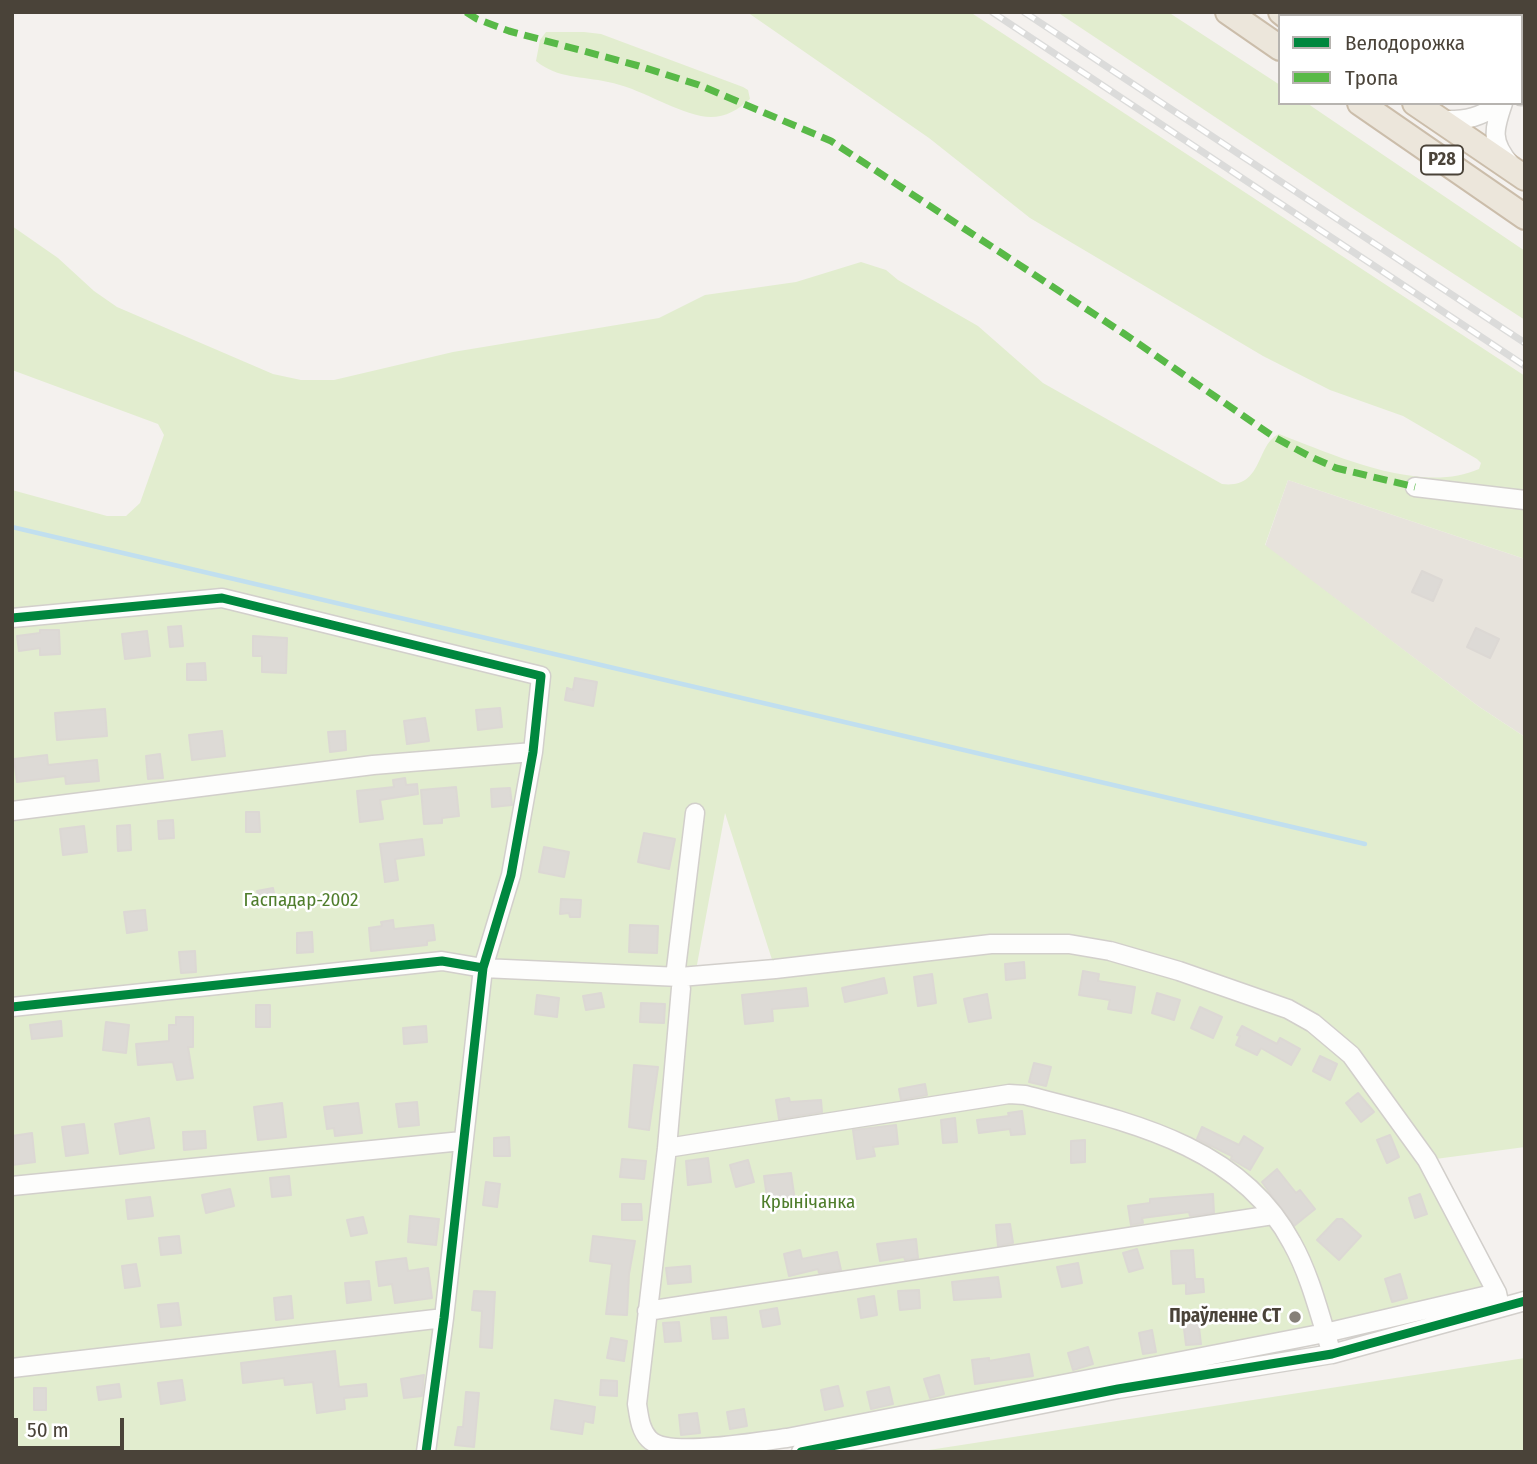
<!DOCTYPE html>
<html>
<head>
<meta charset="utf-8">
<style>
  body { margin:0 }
  #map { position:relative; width:1537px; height:1464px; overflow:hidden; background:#f4f1ee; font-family:"Fira Sans Condensed",sans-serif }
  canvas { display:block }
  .frame { position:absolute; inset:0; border:14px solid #4a4339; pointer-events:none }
  .legend { position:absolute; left:1278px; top:14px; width:245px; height:91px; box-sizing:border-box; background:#fff; border:2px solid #b7b4b0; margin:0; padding:9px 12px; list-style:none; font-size:21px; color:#4a4339 }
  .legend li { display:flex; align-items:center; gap:14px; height:35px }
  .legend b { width:35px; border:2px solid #b7b4b0 }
  .scale { position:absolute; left:14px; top:1418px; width:110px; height:32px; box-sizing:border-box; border:4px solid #4a4339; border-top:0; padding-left:9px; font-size:21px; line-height:24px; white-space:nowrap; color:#4a4339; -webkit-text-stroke:5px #fff; paint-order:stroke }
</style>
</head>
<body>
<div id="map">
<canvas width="1537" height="1464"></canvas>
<div class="frame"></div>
<ul class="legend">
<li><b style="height:9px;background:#00873e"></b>Велодорожка</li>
<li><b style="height:9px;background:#58b947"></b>Тропа</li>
</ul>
<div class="scale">50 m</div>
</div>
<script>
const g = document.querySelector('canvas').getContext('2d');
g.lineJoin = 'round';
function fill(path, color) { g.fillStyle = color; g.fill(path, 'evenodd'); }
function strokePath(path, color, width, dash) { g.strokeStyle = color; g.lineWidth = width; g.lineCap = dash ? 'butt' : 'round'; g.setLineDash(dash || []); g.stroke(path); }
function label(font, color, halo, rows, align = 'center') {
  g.font = font + ' "Fira Sans Condensed",sans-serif'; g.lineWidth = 5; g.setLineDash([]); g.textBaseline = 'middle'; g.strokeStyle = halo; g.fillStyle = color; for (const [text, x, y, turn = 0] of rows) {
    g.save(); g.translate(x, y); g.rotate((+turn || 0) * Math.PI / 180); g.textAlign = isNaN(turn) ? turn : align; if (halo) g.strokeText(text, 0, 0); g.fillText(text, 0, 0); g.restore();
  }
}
const residential = new Path2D(`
  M1288,480L1525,559V737L1478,706L1265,546Z`);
const green = new Path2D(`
  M747,12H970L1525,376V559L1288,480L1265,545L1478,706L1525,737V1147L1428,1160L1497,1293L1321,1344L1119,1379L758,1452H12V490L107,516H126L140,503L164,435L158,424L12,370V226L58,258L94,291L117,307L273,374L301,380H334L453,352L659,318L705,295L796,282L861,262L886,270L898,280L978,326L1043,383L1222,484C1264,489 1255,445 1279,434C1334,455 1421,495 1479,469L1481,463L1477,459L1403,416L1330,390L1263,356L1030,218L929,138ZM725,813L775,969L694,981Z
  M1057,12H1168L1280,85V103H1307L1314,108L1525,251V320L1349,206Z
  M1371,12H1525V57L1521,59V16H1375Z
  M546,32H584L601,34L743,87L748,90L750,99C736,112 720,120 701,116C669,109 640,88 608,82C582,76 558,79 536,61L540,40Z
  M1525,1358V1452H916Z`);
const stream = new Path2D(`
  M1348,12L1353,16
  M1435,12L1441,16
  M12,527L1365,844`);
const building = new Path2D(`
  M1422,571L1442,580L1433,601L1412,592Z
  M181,626L183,646L170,647L168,627Z
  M1476,628L1499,639L1490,658L1467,647Z
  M40,630H59L60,654L40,655V648L19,651L17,636L40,633Z
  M147,631L150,656L125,659L122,634Z
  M253,636L287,638L286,673L262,672V656H253Z
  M205,663L206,680H187V664Z
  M575,678L597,682L593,706L565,700L567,688L573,690Z
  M500,708L502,727L478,730L476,710Z
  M105,709L107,736L57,740L55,713Z
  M425,718L429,741L407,744L404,721Z
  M222,731L225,756L192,760L189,735Z
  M345,731L346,750L330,752L328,732Z
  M160,754L163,778L148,779L146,756Z
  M47,755L48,765L97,760L99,781L66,784L65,776L17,782L14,759Z
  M405,778L406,785L417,784L418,794L380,800L383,819L360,822L357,791L394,787L393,780Z
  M456,787L459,816L442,818V823L424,824L421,790Z
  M510,788L512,805L492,807L491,789Z
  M246,812H259L260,832H246Z
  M173,820L174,838L159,839L158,821Z
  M130,825L131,850L118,851L117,826Z
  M84,826L87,852L63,855L60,829Z
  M644,833L675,839L669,869L638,862Z
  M422,839L424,855L395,859L398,880L385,882L380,844Z
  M544,847L569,852L564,877L539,872Z
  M273,888L276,904L261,907L257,891Z
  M561,899L581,900L580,917H570L569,913L560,914Z
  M145,910L147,930L127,933L124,912Z
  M393,920L394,929L433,925L435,940L427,941V945L371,951L369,928L382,926L381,922Z
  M630,925L658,926L657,953L629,952Z
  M312,932L313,952L297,953V933Z
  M195,951L196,972L181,973L179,952Z
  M1024,962L1025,978L1006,980L1005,964Z
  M1083,971L1099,974L1098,981L1135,987L1131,1013L1108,1009L1110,1000L1079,995Z
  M932,974L936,1003L918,1006L914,977Z
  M884,978L887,993L845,1002L842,988Z
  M806,988L808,1006L772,1009L773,1021L745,1024L742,995Z
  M601,993L604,1007L586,1010L583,996Z
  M1157,993L1180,1000L1174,1020L1152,1013Z
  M987,994L991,1018L969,1022L964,999Z
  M537,995L559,998L557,1017L535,1014Z
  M641,1003L665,1004L664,1023L640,1022Z
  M256,1005H270V1027H256Z
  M1200,1007L1222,1017L1213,1038L1191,1028Z
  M176,1017H193V1047H188L193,1078L177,1080L173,1062L138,1065L136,1044L169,1041V1025H176Z
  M61,1021L62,1036L32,1039L30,1025Z
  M106,1022L129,1025L126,1053L103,1050Z
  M426,1026L427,1042L404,1044L403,1028Z
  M1242,1026L1277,1044L1280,1038L1300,1049L1291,1065L1261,1048L1257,1055L1236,1045L1240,1036L1237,1035Z
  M1320,1056L1337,1064L1330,1080L1313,1071Z
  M1034,1063L1051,1067L1046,1086L1029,1082Z
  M634,1065L658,1067L649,1130L629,1127Z
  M925,1084L927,1095L901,1100L899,1089Z
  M1358,1093L1374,1112L1361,1122L1346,1103Z
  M789,1098L790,1102L821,1100L822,1112L779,1119L776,1100Z
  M417,1102L419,1125L399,1127L396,1104Z
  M282,1103L286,1137L258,1140L254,1107Z
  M358,1103L362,1133L335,1136L334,1128L327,1129L324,1107Z
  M1022,1111L1025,1134L1011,1135L1010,1129L979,1133L977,1120L1009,1116L1008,1113Z
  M149,1118L154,1148L120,1154L115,1124Z
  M955,1118L957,1142L943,1143L941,1120Z
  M84,1124L88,1153L66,1156L62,1127Z
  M896,1125L898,1144L873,1147L875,1156L857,1159L853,1130Z
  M1202,1127L1239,1145L1244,1136L1263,1148L1250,1170L1231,1159L1232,1156L1197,1139Z
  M205,1131L206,1148L184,1150L183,1132Z
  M32,1133L35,1162L12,1165V1136Z
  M1390,1135L1399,1157L1387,1163L1377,1140Z
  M509,1137L510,1156H494V1138Z
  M1085,1140V1162L1071,1163V1141Z
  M708,1158L711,1182L688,1185L686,1161Z
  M622,1159L646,1161L644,1179L620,1177Z
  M748,1160L754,1182L736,1187L730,1165Z
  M1277,1169L1296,1193L1300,1190L1315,1209L1294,1226L1262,1182Z
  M791,1173L795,1201L768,1204L764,1176Z
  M289,1176L291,1195L272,1197L270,1178Z
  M486,1182L500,1184L497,1207L483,1205Z
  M230,1189L234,1206L206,1213L202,1195Z
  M1213,1194L1214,1213L1190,1216L1189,1212L1142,1218L1143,1223L1131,1225L1128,1206L1150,1203V1199Z
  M1420,1194L1427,1214L1415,1218L1409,1198Z
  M150,1197L153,1216L128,1219L126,1200Z
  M622,1204H641L642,1220H622Z
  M410,1216L439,1219L436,1245L408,1242Z
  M363,1217L367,1233L351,1236L347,1220Z
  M1337,1219H1342L1361,1236L1339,1260L1317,1240Z
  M1010,1224L1013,1243L998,1246L996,1225Z
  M179,1236L181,1253L161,1255L159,1238Z
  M593,1236L635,1241L629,1274L627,1315L606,1314L612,1264L590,1261Z
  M916,1239L918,1258L905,1260L904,1257L880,1261L877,1244Z
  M1137,1249L1143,1268L1129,1272L1123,1253Z
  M800,1250L802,1259L837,1252L841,1270L819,1273L818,1269L789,1276L784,1254Z
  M1193,1250L1195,1279H1203L1204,1292L1186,1294V1283L1173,1284L1171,1251Z
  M406,1258L408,1271L428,1268L432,1298L395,1303L392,1284L379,1286L376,1262Z
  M1078,1263L1082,1283L1062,1287L1057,1267Z
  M136,1264L140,1286L125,1288L122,1266Z
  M690,1266L691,1282L668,1284L666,1268Z
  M1400,1274L1407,1298L1392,1302L1385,1279Z
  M998,1277L1001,1297L954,1300L952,1282Z
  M369,1281L371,1300L347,1303L345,1283Z
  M919,1290L920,1308L900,1310L898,1291Z
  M474,1291L495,1292L492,1348L480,1347L482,1311L472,1310Z
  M291,1296L293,1318L276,1320L274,1298Z
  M874,1296L877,1315L861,1318L858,1299Z
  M178,1303L181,1325L161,1327L158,1305Z
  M777,1308L780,1324L763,1327L760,1311Z
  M726,1317L728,1338L713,1339L711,1318Z
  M1198,1319L1201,1344L1186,1345L1183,1321Z
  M679,1322L681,1341L665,1342L663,1323Z
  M1152,1330L1156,1352L1143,1354L1139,1333Z
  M611,1338L627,1341L624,1361L607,1358Z
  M1088,1347L1093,1364L1073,1370L1068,1353Z
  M335,1351L339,1387L366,1384L367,1396L344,1398L345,1409L317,1413L313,1382L285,1385L284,1378L243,1383L241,1363Z
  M1029,1354L1033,1376L975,1384L972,1360L989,1358V1361Z
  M424,1375L422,1396L404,1398L401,1379Z
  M939,1375L944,1394L930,1398L924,1379Z
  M182,1380L185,1400L161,1404L158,1383Z
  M601,1380L617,1381V1396L600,1395Z
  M119,1384L121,1397L99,1400L97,1387Z
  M838,1386L843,1406L825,1410L821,1390Z
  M889,1387L893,1404L871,1409L867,1392Z
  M34,1388H46V1410H34Z
  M466,1392L479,1393L474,1447L455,1445L458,1427H463Z
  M555,1400L595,1407L593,1423L584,1421L582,1434L551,1429Z
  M744,1409L747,1426L730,1429L727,1412Z
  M697,1413L700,1433L681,1435L679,1415Z`);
const minor = new Path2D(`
  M1521,96H1525
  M1503,103C1494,129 1490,141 1510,164
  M1441,120C1468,121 1479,117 1503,103
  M1415,487L1525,500
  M12,618L222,598L541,676L533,752L511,875L483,968L444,1318L426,1452
  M12,811L373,765L533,752
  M675,977L695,813
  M681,988L667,1148L637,1404C639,1416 640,1430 649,1439C667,1459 760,1441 787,1438L1325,1333L1497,1293
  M12,1007L442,961L483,968L680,977L775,969L991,944H1069L1110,951L1179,971L1288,1009L1313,1023L1351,1055L1427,1160L1497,1293L1500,1307
  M667,1148L1009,1094L1025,1095C1124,1121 1239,1143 1292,1243C1311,1277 1320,1317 1332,1354
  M12,1186L462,1141
  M647,1311L1273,1215
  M12,1368L444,1318
  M801,1452L1118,1389L1332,1354L1525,1301`);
const highway = new Path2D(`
  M1228,12L1280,48
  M1281,12L1286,16
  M1360,103L1525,217
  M1415,103L1525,178`);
const rail = new Path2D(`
  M992,12L1525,366
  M1024,12L1525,343`);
const quiet = new Path2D(`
  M466,12L477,19L509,31L639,66L699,85L831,141L1123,333L1274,437L1309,456L1336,468L1415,487`);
const cycleway = new Path2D(`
  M12,618L222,598L541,676L533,752L511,875L483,968L444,1318L426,1452
  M12,1007L442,961L483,968
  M801,1452L1118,1389L1332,1354L1525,1301`);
const markers = [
  [1295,1317,7,"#868078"]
];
const shields = [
  [1442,160,42]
];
const shieldNames = [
  ["Р28",1442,160]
];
const parkNames = [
  ["Гаспадар-2002",301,901],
  ["Крынічанка",808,1203]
];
const poiNames = [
  ["Праўленне СТ",1281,1317]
];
fill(residential, '#e7e3dc');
fill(green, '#e2edcf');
strokePath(stream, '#c1dfef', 4.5);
fill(building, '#dddad6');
strokePath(building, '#dcd8d4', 2);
strokePath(minor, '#d2cfcb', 21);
strokePath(highway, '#cbbdaa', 28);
strokePath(minor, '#fdfdfc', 18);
strokePath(highway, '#ece6db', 24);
strokePath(rail, '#dbdbda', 7);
strokePath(rail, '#fff', 4.5, [13]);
strokePath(quiet, '#58b947', 7, [14, 7]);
strokePath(cycleway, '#00873e', 9);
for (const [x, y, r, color] of markers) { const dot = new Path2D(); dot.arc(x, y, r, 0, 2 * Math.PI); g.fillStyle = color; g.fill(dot); strokePath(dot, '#fff', 2.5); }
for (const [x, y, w] of shields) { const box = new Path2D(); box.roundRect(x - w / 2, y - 14.5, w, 29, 5); g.fillStyle = '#fff'; g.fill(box); strokePath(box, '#4a4339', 2); }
label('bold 18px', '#4a4339', null, shieldNames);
label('19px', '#4f7d2c', '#fff', parkNames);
label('bold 19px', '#4a4339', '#fff', poiNames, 'right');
</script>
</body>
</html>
